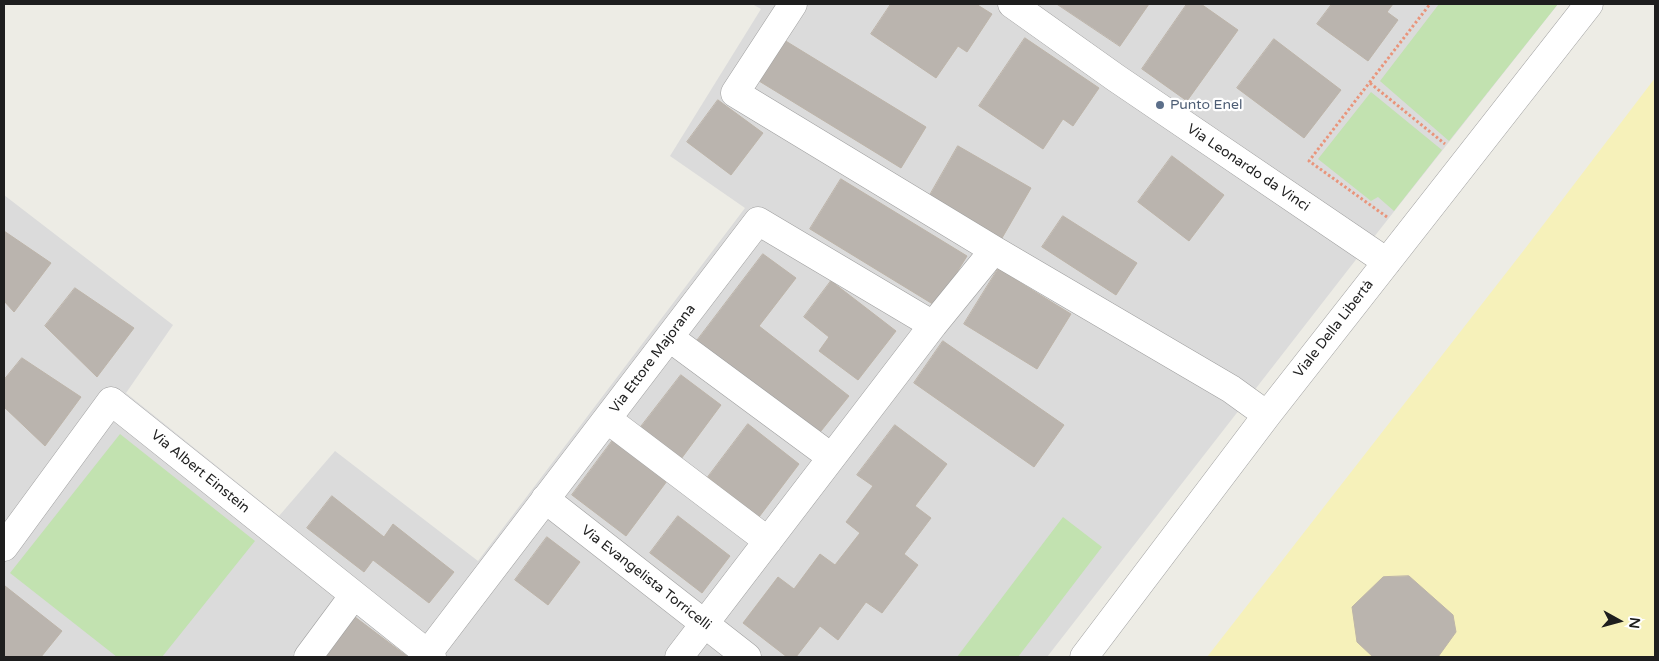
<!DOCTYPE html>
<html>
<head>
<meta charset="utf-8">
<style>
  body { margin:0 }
  #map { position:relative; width:1659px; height:661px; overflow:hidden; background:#edece5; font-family:"Varela Round",sans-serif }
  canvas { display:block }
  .frame { position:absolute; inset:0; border:5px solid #1e1e1e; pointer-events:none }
  .north { position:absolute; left:1594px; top:596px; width:50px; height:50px; -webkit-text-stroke:4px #fff; paint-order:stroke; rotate:97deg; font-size:14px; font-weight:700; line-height:20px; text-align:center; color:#1e1e1e }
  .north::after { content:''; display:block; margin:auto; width:18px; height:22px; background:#1e1e1e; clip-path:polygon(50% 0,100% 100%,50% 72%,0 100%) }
</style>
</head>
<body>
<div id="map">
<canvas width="1659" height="661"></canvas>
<div class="frame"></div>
<div class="north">N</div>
</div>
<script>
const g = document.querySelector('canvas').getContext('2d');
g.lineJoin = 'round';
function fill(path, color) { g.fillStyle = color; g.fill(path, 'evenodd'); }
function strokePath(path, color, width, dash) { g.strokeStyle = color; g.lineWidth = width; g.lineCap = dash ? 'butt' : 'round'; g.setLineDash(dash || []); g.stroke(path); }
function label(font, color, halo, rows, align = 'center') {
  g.font = font + ' "Varela Round",sans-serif'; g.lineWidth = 4.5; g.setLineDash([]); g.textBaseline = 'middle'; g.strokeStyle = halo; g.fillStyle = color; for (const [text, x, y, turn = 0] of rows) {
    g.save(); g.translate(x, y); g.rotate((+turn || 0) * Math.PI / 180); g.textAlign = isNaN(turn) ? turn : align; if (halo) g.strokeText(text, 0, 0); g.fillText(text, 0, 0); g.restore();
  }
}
const residential = new Path2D(`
  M752,4H1558L1351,266L1047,657H4V195L173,325L126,393L279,516L335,451L478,561L745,208L670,156L761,9Z`);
const grass = new Path2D(`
  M1439,4H1558L1449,141L1380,81Z
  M1371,92L1442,150L1394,211L1378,197L1371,201L1318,159Z
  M120,434L255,541L162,657H117L10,573Z
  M1063,517L1102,547L1018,657H957Z`);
const sand = new Path2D(`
  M1655,78V657H1207L1524,250Z`);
const building = new Path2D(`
  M891,4H976L992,14L967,52L958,46L936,78L871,34Z
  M1057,4H1149L1120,46Z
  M1187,4H1201L1238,30L1187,101L1142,69Z
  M1332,4H1393L1387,12L1398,20L1368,61L1317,24Z
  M1025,38L1099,88L1073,126L1063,119L1043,149L979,106Z
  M1274,39L1341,90L1304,138L1237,88Z
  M784,40L926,127L901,168L759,81Z
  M718,100L763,133L731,175L687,142Z
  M958,146L1031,188L1002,238L930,195Z
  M1172,156L1224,195L1189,241L1138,202Z
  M841,179L967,256L936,306L810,229Z
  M1063,216L1137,263L1116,295L1042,247Z
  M4,231L51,263L14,312L4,301Z
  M763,254L796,278L759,326L849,396L817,436L696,342Z
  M998,269L1071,314L1037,369L964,324Z
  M831,281L896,331L858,380L819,351L829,337L804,317Z
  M75,288L134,328L97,377L45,326Z
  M943,341L1064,425L1034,467L914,383Z
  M22,358L81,397L45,446L4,407V380Z
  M681,375L721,405L681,459L640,428Z
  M748,424L799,464L759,517L708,477Z
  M895,425L947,464L915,506L931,518L904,554L918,565L882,613L866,602L838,640L820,626L796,657H787L743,623L778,577L794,589L820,554L835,565L860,533L846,522L873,486L857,475Z
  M613,440L667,481L626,536L572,495Z
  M332,496L384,537L393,524L454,572L429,603L373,560L364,572L307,528Z
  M678,516L730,556L702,593L650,553Z
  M547,537L580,562L548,605L515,580Z
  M1409,576L1453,615L1456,632L1438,657H1373L1357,642L1352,607L1383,577Z
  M5,586L62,631L41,657H4Z
  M355,617L408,657H325Z`);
const path = new Path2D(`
  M1370,83L1445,144
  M1387,217L1309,161L1430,4`);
const street = new Path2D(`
  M793,4L735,93L994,250L1231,389L1267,415
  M1012,4L1116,78L1387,262
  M670,338L831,457
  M607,419L768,541
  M545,499L747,657
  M4,547L111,401L432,657
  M308,657L354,595
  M425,657L758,221L933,325
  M679,657L933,325L994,250
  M1084,657L1267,415L1589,4`);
const markers = [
  [1160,105,5,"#5c6f8a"]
];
const serviceNames = [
  ["Punto Enel",1170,105]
];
const streetNames = [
  ["Via Leonardo da Vinci",1248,168,34],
  ["Viale Della Libertà",1334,329,-52],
  ["Via Ettore Majorana",653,359,-53],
  ["Via Albert Einstein",200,472,39],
  ["Via Evangelista Torricelli",646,578,38]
];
fill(residential, '#dbdbdb');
fill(grass, '#c2e2b0');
fill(sand, '#f6f1ba');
fill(building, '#bab4ae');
strokePath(building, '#bdb4a9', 1);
strokePath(street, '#9f9f9f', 29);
strokePath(path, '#e9947a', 3, [2.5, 2.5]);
strokePath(street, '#fff', 28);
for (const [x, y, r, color] of markers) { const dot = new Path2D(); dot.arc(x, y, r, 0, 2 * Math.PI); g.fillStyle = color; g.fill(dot); strokePath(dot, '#fff', 2); }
label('14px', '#4e5e75', '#fff', serviceNames, 'left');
label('14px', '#1e1e1e', '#fff', streetNames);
</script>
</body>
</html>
